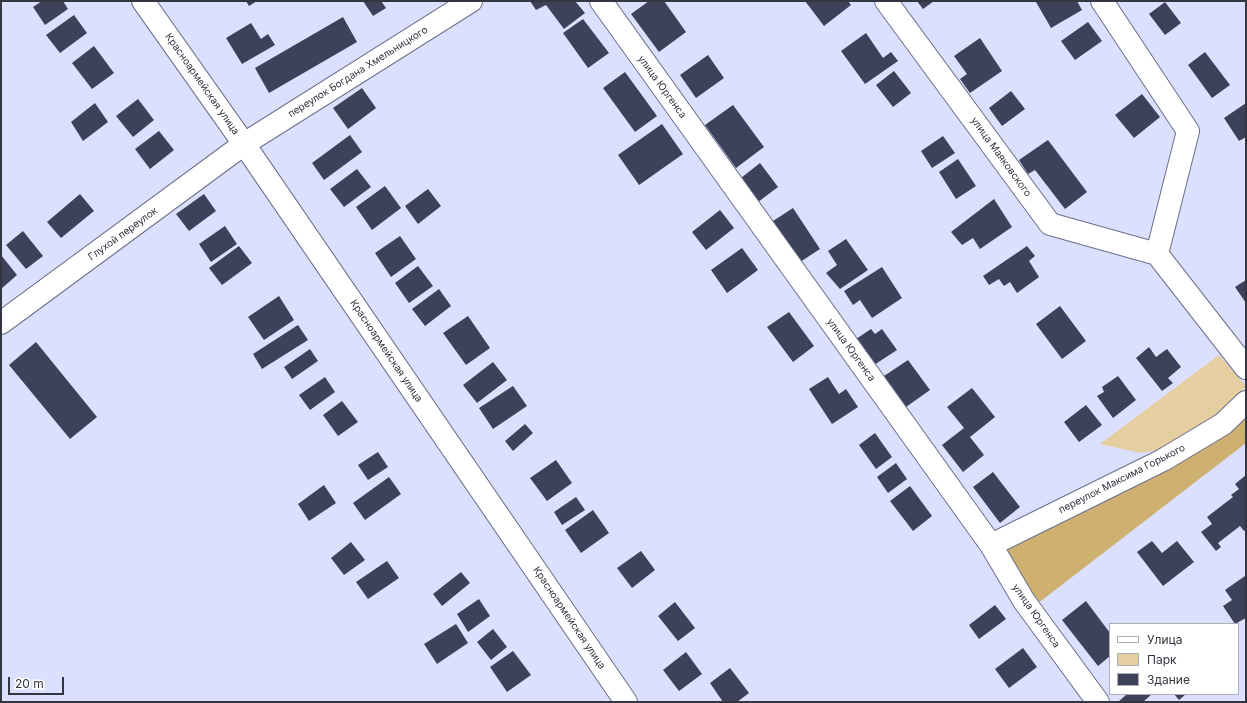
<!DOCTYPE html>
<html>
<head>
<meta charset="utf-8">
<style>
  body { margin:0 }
  #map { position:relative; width:1247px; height:703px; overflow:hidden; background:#dbe0fe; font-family:Inter,sans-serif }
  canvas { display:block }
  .frame { position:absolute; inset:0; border:2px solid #333540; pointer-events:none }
  .legend { position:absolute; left:1109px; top:623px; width:130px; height:72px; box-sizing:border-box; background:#fff; border:1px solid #adaeb3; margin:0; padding:5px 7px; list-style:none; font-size:12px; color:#333540 }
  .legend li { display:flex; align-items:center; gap:8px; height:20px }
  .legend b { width:20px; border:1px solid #adaeb3 }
  .scale { position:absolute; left:8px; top:677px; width:56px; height:18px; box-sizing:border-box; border:2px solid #333540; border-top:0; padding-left:5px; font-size:12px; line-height:14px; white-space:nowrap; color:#333540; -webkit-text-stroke:3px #fff; paint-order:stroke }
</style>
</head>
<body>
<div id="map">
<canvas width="1247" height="703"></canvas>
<div class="frame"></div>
<ul class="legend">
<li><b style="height:5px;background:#fff"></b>Улица</li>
<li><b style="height:11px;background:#e5cea0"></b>Парк</li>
<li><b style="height:11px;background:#3d4159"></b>Здание</li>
</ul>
<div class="scale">20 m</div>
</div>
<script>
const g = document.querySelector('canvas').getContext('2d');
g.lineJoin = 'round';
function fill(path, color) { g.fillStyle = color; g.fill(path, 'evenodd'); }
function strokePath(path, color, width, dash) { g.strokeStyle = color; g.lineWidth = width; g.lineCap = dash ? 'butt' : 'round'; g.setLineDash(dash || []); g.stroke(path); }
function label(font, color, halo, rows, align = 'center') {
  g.font = font + ' Inter,sans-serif'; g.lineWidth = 4; g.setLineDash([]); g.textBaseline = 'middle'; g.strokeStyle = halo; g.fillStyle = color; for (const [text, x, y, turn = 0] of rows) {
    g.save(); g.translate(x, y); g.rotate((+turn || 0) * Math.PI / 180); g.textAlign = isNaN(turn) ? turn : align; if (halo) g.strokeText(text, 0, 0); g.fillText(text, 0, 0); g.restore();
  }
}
const green = new Path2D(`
  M1219,355L1246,386L1220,418L1172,447L1141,453L1100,444Z`);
const forest = new Path2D(`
  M1246,410V443L1037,604L998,551Z`);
const building = new Path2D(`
  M42,1H63L68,9L45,25L33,7Z
  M246,1H257L249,6Z
  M363,1H381L386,8L373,16Z
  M530,1H575L585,13L564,29L546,5L536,10Z
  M649,1H664L686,32L659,52L631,14Z
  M805,1H848L851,5L824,26Z
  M917,1H934L923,9Z
  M1038,1H1077L1082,10L1051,28L1036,2Z
  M1165,2L1181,23L1165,35L1149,14Z
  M74,15L87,33L60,53L46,35Z
  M343,17L357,42L269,93L255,68Z
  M583,19L609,53L588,68L563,33Z
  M1088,22L1102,41L1075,60L1061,41Z
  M251,23L261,39L268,34L275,45L242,64L226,38Z
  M866,33L883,58L891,52L898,61L865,84L841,51Z
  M980,38L1002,71L970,93L960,79L967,74L954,56Z
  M94,46L114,73L92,89L72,63Z
  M1205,52L1230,85L1212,98L1188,65Z
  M708,55L724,78L696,98L680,75Z
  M894,71L911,93L893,107L876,85Z
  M625,72L657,116L635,132L603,88Z
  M362,88L376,108L348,129L333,108Z
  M1011,91L1025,109L1002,126L989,108Z
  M1142,94L1160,117L1134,138L1115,115Z
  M138,99L154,120L133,137L116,116Z
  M95,103L108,122L83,141L71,122Z
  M1246,103V137L1239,141L1224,118Z
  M733,105L764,147L736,168L705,125Z
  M662,124L683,154L639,185L618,155Z
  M159,131L174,150L150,169L135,149Z
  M350,135L362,152L324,180L312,163Z
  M943,136L955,153L932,168L921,151Z
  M1048,140L1087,192L1065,209L1035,170L1028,174L1019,160Z
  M958,159L976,186L956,199L939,172Z
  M760,163L778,187L758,202L741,178Z
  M357,169L371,187L344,207L330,189Z
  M385,186L401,208L372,230L356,207Z
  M428,189L441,206L418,224L405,206Z
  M80,194L94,211L61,238L47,222Z
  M204,194L216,211L189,231L176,214Z
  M994,199L1012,227L980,249L973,238L962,245L951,232Z
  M793,208L820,249L797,264L770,223Z
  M720,210L734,228L706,250L692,232Z
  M225,226L237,244L211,262L199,244Z
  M23,231L43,256L26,269L6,245Z
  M400,236L416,259L391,277L375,253Z
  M846,239L868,270L840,289L826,273L837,265L828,251Z
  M239,246L252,263L222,285L209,268Z
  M1027,246L1035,256L1029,261L1039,277L1017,293L1010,282L1004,286L999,279L989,285L983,276Z
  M742,248L758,270L727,293L711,270Z
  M1,255L17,275L1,289Z
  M418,266L433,286L409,303L395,283Z
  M882,267L902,298L872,318L860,300L853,305L844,291Z
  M1246,280V303L1235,287Z
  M439,289L451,306L425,326L412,309Z
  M279,296L294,320L264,340L248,317Z
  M1060,306L1086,341L1062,359L1036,324Z
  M789,312L814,346L793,362L767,327Z
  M468,316L490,348L466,365L443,333Z
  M298,325L308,340L262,369L253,354Z
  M871,329L875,334L882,329L897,350L874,365L856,339Z
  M36,342L97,417L70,439L9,365Z
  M1149,347L1156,357L1167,349L1181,367L1168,378L1173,383L1162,391L1136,358Z
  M310,349L318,361L292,379L284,367Z
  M908,360L930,390L906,407L884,376Z
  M493,362L507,380L477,403L463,385Z
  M1118,376L1136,400L1113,418L1097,396L1104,392L1102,387Z
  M325,377L335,392L310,410L299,395Z
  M828,377L839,394L846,389L858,407L832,424L809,389Z
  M513,386L527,406L493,429L479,408Z
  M972,388L995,417L970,437L984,455L963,472L942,445L964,428L947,407Z
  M342,401L358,422L338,436L323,415Z
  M1086,405L1102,425L1079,442L1064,422Z
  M525,424L533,433L513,451L505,441Z
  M875,433L892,457L876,469L859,445Z
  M378,452L388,467L368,480L358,465Z
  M556,460L572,483L547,501L530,478Z
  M896,463L907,479L888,493L877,477Z
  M993,472L1020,507L1000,523L973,487Z
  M1246,475V530L1244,531L1240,526L1218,543L1221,547L1216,551L1201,532L1212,524L1207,517L1233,497L1231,495L1239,489L1235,484Z
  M389,477L401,494L365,520L353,503Z
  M324,485L336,503L309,521L298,504Z
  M910,486L932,516L913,531L890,501Z
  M576,497L585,510L562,525L554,512Z
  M593,510L609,533L581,553L565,530Z
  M1152,541L1162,553L1177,541L1194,562L1163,586L1137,552Z
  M351,542L365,560L344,575L331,558Z
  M641,551L655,570L632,588L617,568Z
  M387,561L399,578L368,599L356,582Z
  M461,572L470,583L442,606L433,594Z
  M1245,576L1246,618L1235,624L1223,606L1232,600L1225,590Z
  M479,599L490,616L468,632L457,614Z
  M1086,601L1110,633V656L1098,666L1062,620Z
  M675,602L695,628L678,641L658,616Z
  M995,605L1006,619L979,639L969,625Z
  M456,624L468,643L437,664L424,644Z
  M493,629L507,647L491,660L477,642Z
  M1023,648L1037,667L1009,688L995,669Z
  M513,651L531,675L507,692L490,667Z
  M686,652L702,674L679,691L663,670Z
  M730,668L749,693L737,702H723L710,683Z
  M1127,694H1152L1143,702H1118Z
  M1174,694H1186L1179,700Z`);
const minor = new Path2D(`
  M143,1L244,144L626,702
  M601,1L991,545L1024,601L1098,702
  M886,1L1050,224L1157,254
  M1102,1L1188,131L1157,254L1246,368
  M1,323L244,144L471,1
  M991,545L1163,460L1223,424L1246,402`);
const streetNames = [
  ["переулок Богдана Хмельницкого",358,72,-32],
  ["Красноармейская улица",202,84,55],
  ["улица Юргенса",662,87,54],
  ["улица Маяковского",1001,157,54],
  ["Глухой переулок",123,234,-36],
  ["улица Юргенса",851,350,54],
  ["Красноармейская улица",386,351,56],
  ["переулок Максима Горького",1122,479,-27],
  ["улица Юргенса",1036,616,55],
  ["Красноармейская улица",569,618,56]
];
fill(green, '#e5cea0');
fill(forest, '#ceb070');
fill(building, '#3d4159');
strokePath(minor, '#6b6f89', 24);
strokePath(minor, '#fff', 22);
label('10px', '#333540', '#fff', streetNames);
</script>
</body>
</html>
